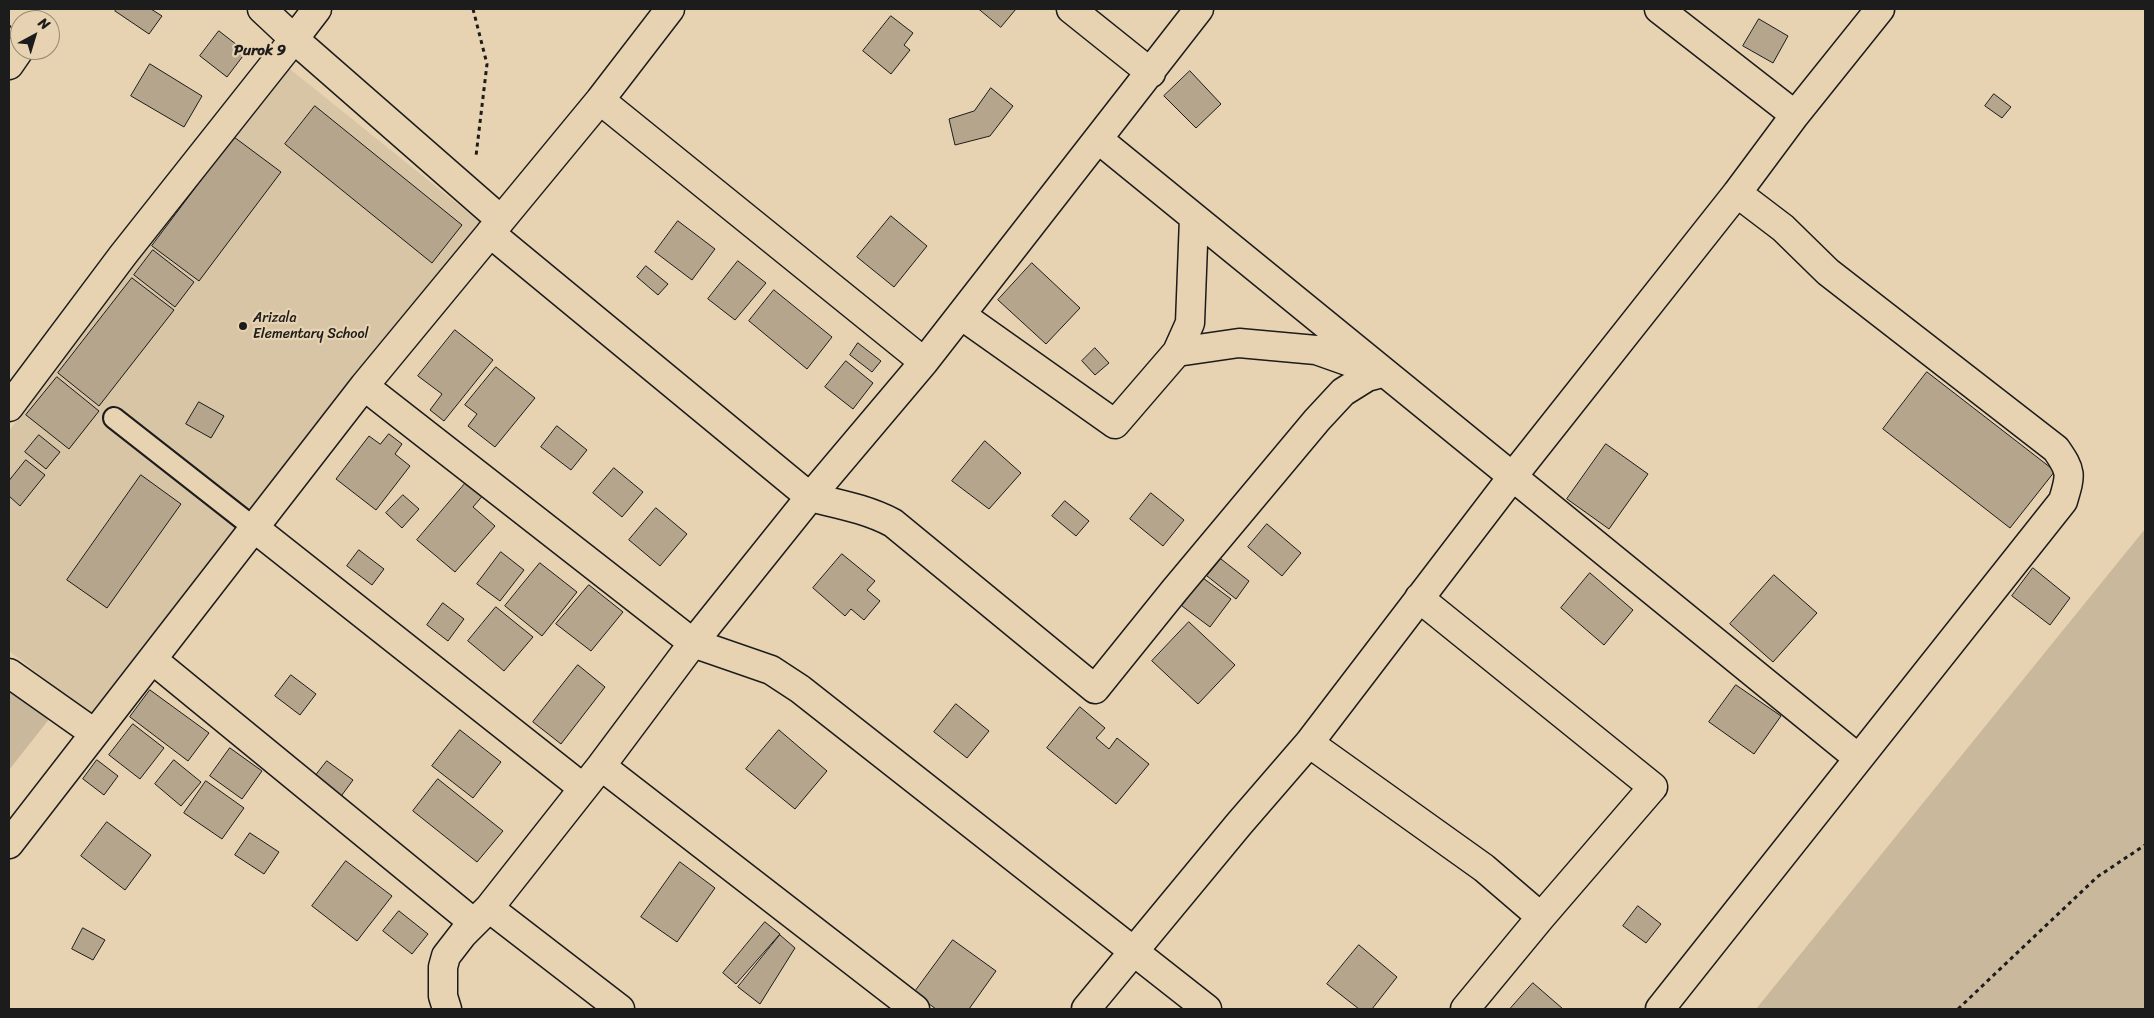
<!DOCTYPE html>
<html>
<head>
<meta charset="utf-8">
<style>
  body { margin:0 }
  #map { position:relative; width:2154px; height:1018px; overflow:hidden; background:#e7d3b1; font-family:Sriracha,sans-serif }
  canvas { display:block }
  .frame { position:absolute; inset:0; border:10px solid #1c1c1c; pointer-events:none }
  .north { position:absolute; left:10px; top:10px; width:50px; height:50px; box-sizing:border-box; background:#e7d3b1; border:1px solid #968a75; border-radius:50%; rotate:39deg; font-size:14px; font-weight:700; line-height:20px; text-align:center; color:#1c1c1c }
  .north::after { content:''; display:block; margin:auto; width:18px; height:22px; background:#1c1c1c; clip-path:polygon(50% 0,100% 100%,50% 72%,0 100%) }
</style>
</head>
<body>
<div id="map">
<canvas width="2154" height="1018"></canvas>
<div class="frame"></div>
<div class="north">N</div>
</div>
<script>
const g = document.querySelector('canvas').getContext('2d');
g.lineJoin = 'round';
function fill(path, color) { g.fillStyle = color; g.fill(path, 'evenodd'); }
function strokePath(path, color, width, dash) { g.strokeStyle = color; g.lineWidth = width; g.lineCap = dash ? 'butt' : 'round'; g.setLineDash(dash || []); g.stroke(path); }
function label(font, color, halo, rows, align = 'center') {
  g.font = font + ' Sriracha,sans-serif'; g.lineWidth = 4.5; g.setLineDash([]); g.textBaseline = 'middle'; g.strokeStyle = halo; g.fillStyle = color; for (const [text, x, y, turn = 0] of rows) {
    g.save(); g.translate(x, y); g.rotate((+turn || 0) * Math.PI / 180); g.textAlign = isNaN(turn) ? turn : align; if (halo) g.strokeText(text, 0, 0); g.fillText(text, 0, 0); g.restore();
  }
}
const built = new Path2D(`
  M285,65L480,222L94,717L9,651V431Z`);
const green = new Path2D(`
  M2145,529V1009H1756Z
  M9,685L50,718L9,770Z`);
const building = new Path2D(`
  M117,9H151L162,16L149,34L115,11Z
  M979,9H1016L1001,27Z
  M891,16L913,33L904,45L910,50L891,74L863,51Z
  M1759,19L1788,36L1773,63L1743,46Z
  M219,31L246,52L227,77L200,56Z
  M150,64L202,96L184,127L131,96Z
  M1190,71L1221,104L1196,128L1164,96Z
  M991,88L1013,106L990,136L955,145L949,119L974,111Z
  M1994,94L2011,107L2002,118L1985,106Z
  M315,106L462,225L432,263L285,144Z
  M234,137L281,172L199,281L152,246Z
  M891,216L927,246L894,287L857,257Z
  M678,221L715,249L692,280L655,252Z
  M153,250L194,282L175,307L134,275Z
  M738,261L766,283L735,320L708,299Z
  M1032,263L1080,308L1046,344L998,300Z
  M646,266L668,284L658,295L637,277Z
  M132,278L174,310L99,406L58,373Z
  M774,290L832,337L807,369L749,321Z
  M455,330L493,360L444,421L430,410L442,394L418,376Z
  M858,343L881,361L872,372L850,355Z
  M1095,348L1109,363L1095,375L1082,361Z
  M846,361L873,383L853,409L825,387Z
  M496,367L535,398L495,447L468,426L477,414L465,405Z
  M1927,372L2055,471L2010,528L1883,429Z
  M57,377L99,411L69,449L26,415Z
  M199,402L224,416L211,438L186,424Z
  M557,426L587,450L571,470L541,447Z
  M389,434L402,444L395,454L410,466L376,510L336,479L369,436L380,444Z
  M39,435L60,452L46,469L25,452Z
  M985,441L1021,473L989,509L952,481Z
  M1606,444L1648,474L1609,529L1567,499Z
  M26,460L45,475L20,506L9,496V481Z
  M614,468L643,492L622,517L593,493Z
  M141,475L181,504L107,608L67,580Z
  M469,479L485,493L473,507L495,526L455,572L417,540Z
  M1151,493L1184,520L1163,546L1130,519Z
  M403,495L419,509L402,528L386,513Z
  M1065,501L1089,521L1076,536L1052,516Z
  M656,508L687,534L660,566L629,540Z
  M1267,524L1301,553L1282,576L1248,547Z
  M359,550L384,569L372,585L347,566Z
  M501,552L524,570L500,601L477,584Z
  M842,554L875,581L867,590L880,601L864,620L851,609L845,616L813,588Z
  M1221,559L1249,581L1236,599L1207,576Z
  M540,563L577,592L542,636L505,606Z
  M2033,568L2070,598L2050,625L2012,596Z
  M1590,573L1633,610L1604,645L1561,608Z
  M1774,575L1817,613L1773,662L1730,624Z
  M1203,578L1231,599L1210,627L1182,606Z
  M589,585L623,612L591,651L556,624Z
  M443,603L464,619L448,641L427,625Z
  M496,607L533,637L504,671L468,641Z
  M1189,622L1235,665L1198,704L1152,661Z
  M578,665L605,687L561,744L533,722Z
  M291,675L316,694L300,715L275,696Z
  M1736,685L1781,716L1754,754L1709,722Z
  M150,690L209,733L188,761L130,717Z
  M956,704L989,731L967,758L934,732Z
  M1080,707L1105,728L1096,738L1109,749L1117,738L1149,764L1116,804L1047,748Z
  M133,724L164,748L140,779L109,755Z
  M460,730L501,762L473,798L432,766Z
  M779,730L827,771L795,809L746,769Z
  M230,748L262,771L242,799L210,776Z
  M97,760L118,776L104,795L83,779Z
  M174,760L201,782L181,806L155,784Z
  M327,761L353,780L339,799L313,779Z
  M438,779L503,831L477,862L413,811Z
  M206,781L244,808L222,839L184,813Z
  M107,822L151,855L125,890L81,856Z
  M250,833L279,852L264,874L235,855Z
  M346,861L392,896L357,941L312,906Z
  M680,862L715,888L677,942L641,917Z
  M1638,906L1661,924L1646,943L1623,926Z
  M399,911L428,934L412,954L383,931Z
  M765,922L780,934L736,984L723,973Z
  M83,928L105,940L93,960L72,949Z
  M780,935L795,948L760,1004L738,987Z
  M953,940L996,971L969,1009H936L914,993Z
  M1359,945L1397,977L1372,1009H1359L1327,984Z
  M1533,983L1563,1009H1510Z`);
const path = new Path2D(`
  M473,9L487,64L476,156
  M1958,1009L2097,877L2145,845`);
const service = new Path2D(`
  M114,418L253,527`);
const minor = new Path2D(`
  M16,9L24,20
  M317,9L294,39L501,220
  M1071,9L1151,73
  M1659,9L1795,115
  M9,65L20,49
  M600,100L924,362
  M1098,139C1351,346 1605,551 1858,758
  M490,233L810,497C838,504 867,509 893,523L1095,689L1174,591L1317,420L1343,392L1367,377L1382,373
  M961,315L1115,424L1177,352L1190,323L1194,218
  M1177,352L1239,343L1316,350L1367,368
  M364,386L693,643L771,670L800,689L1207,1009
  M9,407L123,255L294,39L262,9
  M253,527L583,788
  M1419,598L1653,787L1541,917
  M153,660L474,923
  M9,673L94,733
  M1309,743L1484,868L1541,917L1465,1009
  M601,766L915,1009
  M9,844L364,386L600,100L670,9
  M489,908L620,1009
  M447,1009L443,996V967L446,956L463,934L489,908L601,766L693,643L810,497L924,362L1199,9
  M1086,1009L1239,824L1309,743L1513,476L1737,193L1795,115L1880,9
  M1660,1009L2063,501C2071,474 2072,472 2056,449L1828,272L1783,228L1737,193`);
const markers = [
  [243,326,5,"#1c1c1c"]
];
const poiNames = [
  ["Arizala",253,318],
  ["Elementary School",253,334]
];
const neighbourhoodNames = [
  ["Purok 9",260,51]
];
fill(built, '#d8c5a6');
fill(green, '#cab89c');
fill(building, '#b4a58c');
strokePath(building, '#1c1c1c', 1);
strokePath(service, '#1c1c1c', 24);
strokePath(minor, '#1c1c1c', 31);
strokePath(path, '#1c1c1c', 3, [4, 4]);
strokePath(service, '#e7d3b1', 20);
strokePath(minor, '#e7d3b1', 28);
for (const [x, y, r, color] of markers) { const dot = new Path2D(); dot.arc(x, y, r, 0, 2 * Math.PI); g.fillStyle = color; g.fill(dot); strokePath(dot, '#e7d3b1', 2); }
label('14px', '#1c1c1c', '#e7d3b1', poiNames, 'left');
label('bold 15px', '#1c1c1c', '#e7d3b1', neighbourhoodNames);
</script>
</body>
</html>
